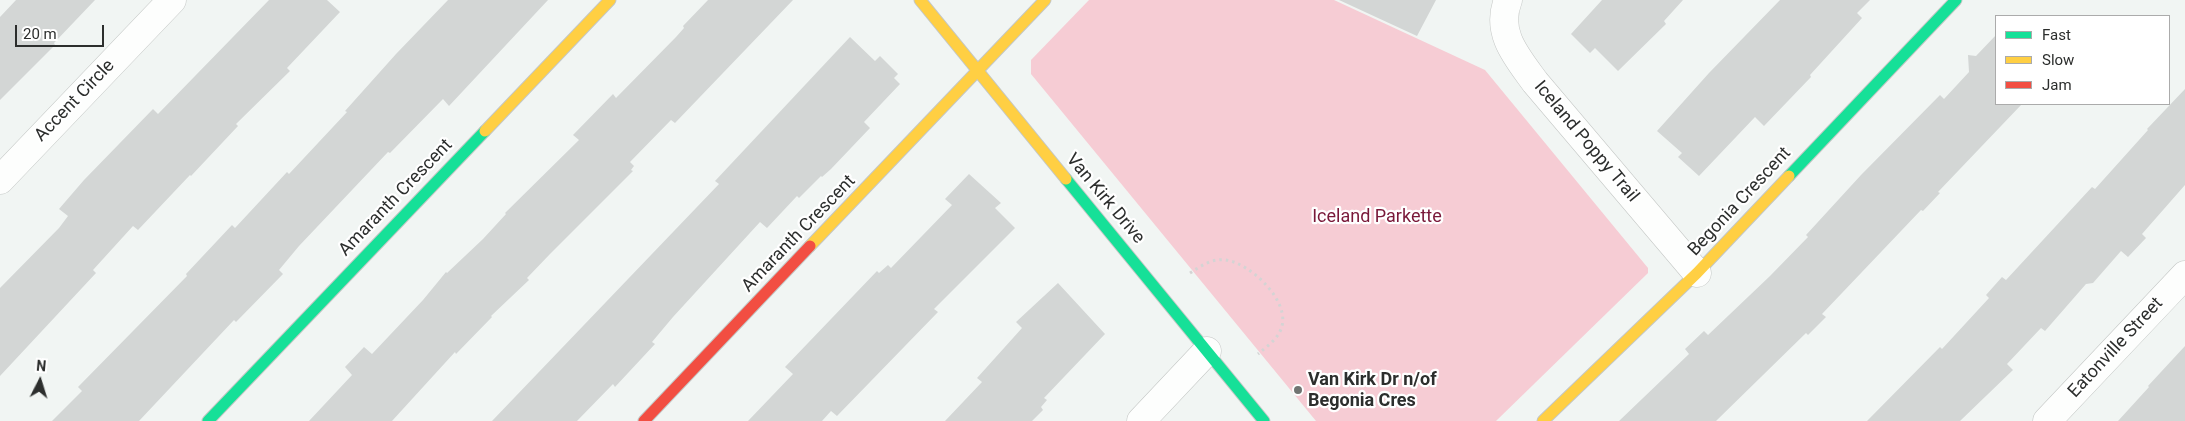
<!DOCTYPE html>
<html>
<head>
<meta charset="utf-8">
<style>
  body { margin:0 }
  #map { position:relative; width:2185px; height:421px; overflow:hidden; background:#f1f5f3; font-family:Roboto,sans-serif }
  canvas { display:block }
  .legend { position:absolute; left:1995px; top:15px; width:175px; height:90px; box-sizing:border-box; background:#fff; border:1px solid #ababab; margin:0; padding:6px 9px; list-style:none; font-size:15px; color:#2c2e2d }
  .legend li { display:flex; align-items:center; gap:10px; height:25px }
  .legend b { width:25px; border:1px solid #ababab }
  .north { position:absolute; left:15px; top:356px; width:50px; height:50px; -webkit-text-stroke:4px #fff; paint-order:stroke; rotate:5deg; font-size:14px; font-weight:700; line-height:20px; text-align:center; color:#2c2e2d }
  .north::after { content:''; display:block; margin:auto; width:18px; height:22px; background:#2c2e2d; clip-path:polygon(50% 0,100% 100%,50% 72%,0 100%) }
  .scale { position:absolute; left:15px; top:25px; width:89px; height:22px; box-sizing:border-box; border:2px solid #2c2e2d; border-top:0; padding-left:6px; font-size:15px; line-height:18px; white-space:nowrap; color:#2c2e2d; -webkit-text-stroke:4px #fff; paint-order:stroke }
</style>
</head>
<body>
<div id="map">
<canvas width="2185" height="421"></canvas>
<ul class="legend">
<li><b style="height:6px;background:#16e098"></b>Fast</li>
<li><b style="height:6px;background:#ffcf43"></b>Slow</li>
<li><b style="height:6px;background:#f24e42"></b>Jam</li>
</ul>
<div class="north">N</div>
<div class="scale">20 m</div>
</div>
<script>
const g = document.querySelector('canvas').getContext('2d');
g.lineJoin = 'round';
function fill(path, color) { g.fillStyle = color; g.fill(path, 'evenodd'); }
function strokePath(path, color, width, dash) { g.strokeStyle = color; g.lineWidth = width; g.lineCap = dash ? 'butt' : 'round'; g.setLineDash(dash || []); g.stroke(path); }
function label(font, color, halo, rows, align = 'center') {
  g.font = font + ' Roboto,sans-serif'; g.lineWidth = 4.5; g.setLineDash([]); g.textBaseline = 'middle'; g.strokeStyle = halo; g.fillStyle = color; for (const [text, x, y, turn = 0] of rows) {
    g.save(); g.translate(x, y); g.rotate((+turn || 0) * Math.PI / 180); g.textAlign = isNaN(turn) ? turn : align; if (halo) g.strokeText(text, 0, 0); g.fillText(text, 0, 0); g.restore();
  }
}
const green = new Path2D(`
  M1089,0H1334L1485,70L1648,268V273L1496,421H1316L1031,74V60Z`);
const building = new Path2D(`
  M16,0H95L54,43L55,45L0,100V17Z
  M269,0H327L340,12L287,68L290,71L236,124L238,126L191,176L190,175L138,230L133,226L93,270L96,273L0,376V288L59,228L68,216L59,209L84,180L153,109L158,114Z
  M448,0H548L449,106L443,99L390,153L388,152L299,246L279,270L283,274L236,322L234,320L139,421H52L82,391L78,387L187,276L186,274L232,225L235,228L287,172L289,174L347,112L345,111L396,54Z
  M708,0H793L675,123L671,120L630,162L634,166L631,170L633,171L550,254L527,278L529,280L491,316L492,317L456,354L455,352L392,421H309L352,375L345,367L364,347L372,354L423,300L446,272L447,273L483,239L506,214L505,213L579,140L573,135L613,94L616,98L676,37L684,28L683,26Z
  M1339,0H1436L1417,36Z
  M1602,0H1683L1664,21L1666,24L1618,71L1595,48L1590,53L1571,34Z
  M1780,0H1870L1857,13L1862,18L1810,75L1811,77L1764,126L1755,117L1699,176L1678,157L1682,153L1657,131L1709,73Z
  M1996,35V104H2022L1938,192L1940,193L1923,211L1921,210L1822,314L1826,317L1808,335L1806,333L1716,421H1619L1689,354L1685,349L1704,331L1708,335L1770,276L1808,237L1806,235L1861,175L1940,95L1944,99L1969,72L1968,55L1976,56Z
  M850,37L875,61L880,56L898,74L894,78L900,84L864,122L870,128L831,169L822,177L821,176L799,198L797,196L767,228L760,222L673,317L652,342L655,344L615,387L613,384L577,421H492L719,184L715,181Z
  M2185,89V185L2142,234L2146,238L2128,257L2121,251L2093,283L2086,284L2045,331L2041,328L2007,364L2013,370L1960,421H1867L1940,347L1942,349L1989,298L1986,295L2002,277L2006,280L2092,187L2095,189L2148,130L2147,129Z
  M969,174L1001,203L995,208L1015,228L934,309L938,312L837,416L831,411L822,421H748L793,374L785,367L877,271L879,273L888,265L891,268L952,205L945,199Z
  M1058,283L1105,334L1044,398L1047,400L1041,407L1043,410L1032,421H945L982,382L977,378L1022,328L1016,322Z
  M2185,346V421H2118L2149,387L2148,386Z`);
const path = new Path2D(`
  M1190,273C1201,266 1212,258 1226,260C1250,263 1292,302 1281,329C1277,340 1266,347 1258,354`);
const street = new Path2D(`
  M1508,0C1495,33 1517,57 1535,82L1697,273
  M0,180L172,0
  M1141,421L1207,351
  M2047,421L2185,275`);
const fast = new Path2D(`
  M1789,176L1956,0
  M1066,179L1264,421
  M208,421L485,131`);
const slow = new Path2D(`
  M920,0L1066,179
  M485,131L610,0
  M810,246L1045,0
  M1543,421L1697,273L1789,176`);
const jam = new Path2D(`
  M644,421L810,246`);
const markers = [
  [1298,390,5,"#717472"]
];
const streetNames = [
  ["Accent Circle",75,101,-46],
  ["Iceland Poppy Trail",1586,142,50],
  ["Amaranth Crescent",396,198,-46],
  ["Van Kirk Drive",1105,199,50],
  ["Begonia Crescent",1740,202,-47],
  ["Amaranth Crescent",799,234,-46],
  ["Eatonville Street",2116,348,-47]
];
const parkNames = [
  ["Iceland Parkette",1377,217]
];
const poiNames = [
  ["Van Kirk Dr n/of",1308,380],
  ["Begonia Cres",1308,401]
];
fill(green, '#f6ccd4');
fill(building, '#d3d6d5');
strokePath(street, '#c4c7c5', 29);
strokePath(fast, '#c4c7c5', 13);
strokePath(slow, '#c4c7c5', 13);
strokePath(jam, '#c4c7c5', 13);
strokePath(path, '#d4d4d4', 3, [2.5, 4]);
strokePath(street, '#fdfefd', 28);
strokePath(fast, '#16e098', 11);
strokePath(slow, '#ffcf43', 11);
strokePath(jam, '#f24e42', 11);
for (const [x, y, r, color] of markers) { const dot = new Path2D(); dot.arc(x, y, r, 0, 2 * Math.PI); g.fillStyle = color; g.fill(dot); strokePath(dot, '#fff', 2); }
label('18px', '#2c2e2d', '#fff', streetNames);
label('18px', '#791839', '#fff', parkNames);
label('bold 18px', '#2c2e2d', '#fff', poiNames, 'left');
</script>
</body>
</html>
